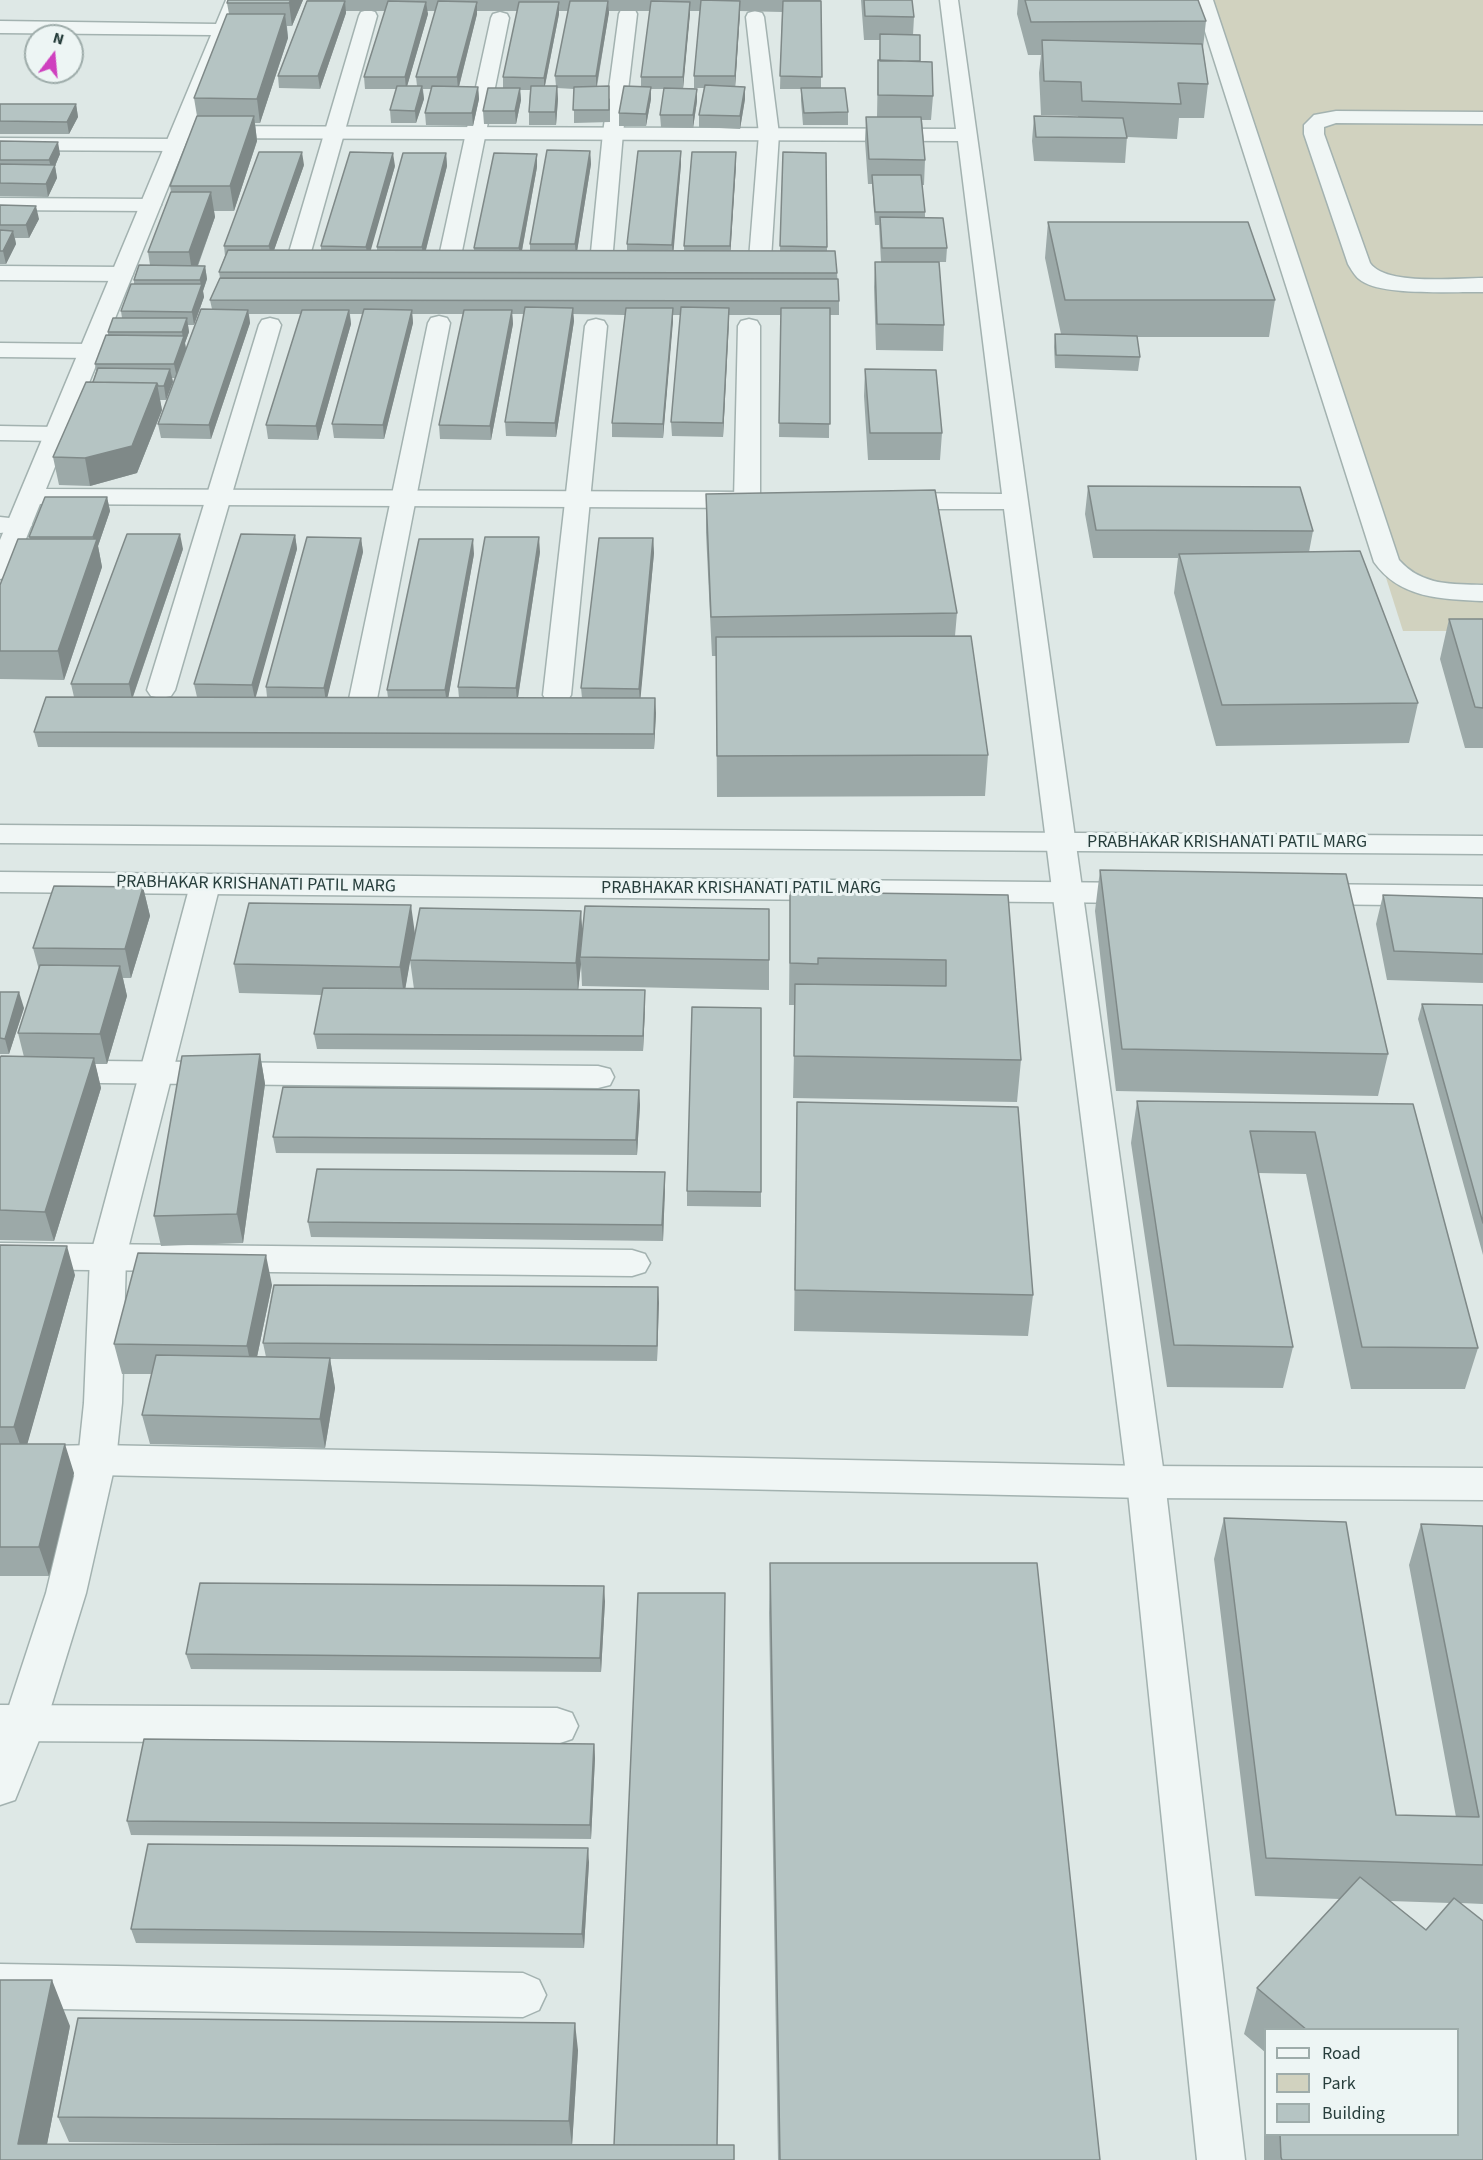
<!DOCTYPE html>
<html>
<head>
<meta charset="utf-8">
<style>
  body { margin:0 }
  #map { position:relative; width:1483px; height:2160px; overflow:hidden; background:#dee8e6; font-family:"Source Sans 3",sans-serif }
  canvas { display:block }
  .legend { position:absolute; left:1264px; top:2028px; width:195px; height:108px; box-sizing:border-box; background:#edf5f4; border:2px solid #9eacaa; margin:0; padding:8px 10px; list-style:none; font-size:18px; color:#273e3c }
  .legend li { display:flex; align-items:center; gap:12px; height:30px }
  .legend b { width:30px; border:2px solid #9eacaa }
  .north { position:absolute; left:24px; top:24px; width:60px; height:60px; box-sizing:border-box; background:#edf5f4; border:2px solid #9eacaa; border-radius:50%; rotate:16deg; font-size:16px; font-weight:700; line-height:24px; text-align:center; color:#273e3c }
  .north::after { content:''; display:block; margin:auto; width:21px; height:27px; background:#cf40bf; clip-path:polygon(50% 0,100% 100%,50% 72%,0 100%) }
</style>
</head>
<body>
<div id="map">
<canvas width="1483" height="2160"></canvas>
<ul class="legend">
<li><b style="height:8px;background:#f0f6f5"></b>Road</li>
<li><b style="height:16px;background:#d1d2bf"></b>Park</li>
<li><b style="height:16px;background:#b5c4c3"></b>Building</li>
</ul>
<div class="north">N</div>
</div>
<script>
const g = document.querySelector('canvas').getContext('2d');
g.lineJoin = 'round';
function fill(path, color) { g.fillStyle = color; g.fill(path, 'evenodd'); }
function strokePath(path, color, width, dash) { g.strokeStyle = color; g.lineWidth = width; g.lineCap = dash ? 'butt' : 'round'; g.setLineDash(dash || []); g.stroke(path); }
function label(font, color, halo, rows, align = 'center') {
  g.font = font + ' "Source Sans 3",sans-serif'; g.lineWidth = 6; g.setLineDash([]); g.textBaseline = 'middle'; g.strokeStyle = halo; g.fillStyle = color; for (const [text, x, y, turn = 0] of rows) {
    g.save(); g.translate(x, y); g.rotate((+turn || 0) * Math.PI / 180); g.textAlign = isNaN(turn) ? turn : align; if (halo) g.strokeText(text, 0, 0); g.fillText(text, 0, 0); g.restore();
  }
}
const green = new Path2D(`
  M1202,0H1483V631H1403Z`);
const service = new Path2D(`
  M1195,0H1213L1399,560C1422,586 1452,584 1483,585V601C1442,599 1400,599 1374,562Z
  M628,8L635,10L637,14L623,133L612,262L609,267L601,269L593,267L590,262L603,133L619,14L621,10Z
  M368,10L375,12L377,16L309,259L306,264L298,266L290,264L287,259L359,16L361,12Z
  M755,11L762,13L764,17L779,134L771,259L768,264L760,266L752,264L749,259L759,134L746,17L748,13Z
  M500,12L507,14L509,18L460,261L457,266L449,268L441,266L438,261L491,18L493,14Z
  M1336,111L1483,112V124L1336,123L1324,127V134L1370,263C1386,286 1456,278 1483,278V292C1456,291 1379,297 1359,279C1355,276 1351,269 1348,264L1304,134V125L1314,115Z
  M0,138L175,139L182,141L185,145L182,149L175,151L0,150Z
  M0,198L150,199L157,201L161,205L157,209L150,211L0,210Z
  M0,266L122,267L130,269L133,274L130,279L122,281L0,280Z
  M439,316L447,318L450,323L377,699L373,705L363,707L353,705L349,699L428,323L431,318Z
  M270,318L278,320L281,325L175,690L171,696L161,698L151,696L147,690L259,325L262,320Z
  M596,319L604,321L607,326L571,695L567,701L557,703L547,701L543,695L585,326L588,321Z
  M749,319L757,321L760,326V500L756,505L747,508L738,505L734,500L738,326L741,321Z
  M0,343L91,344L99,346L103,351L99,356L91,358L0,357Z
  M0,426L56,427L65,429L68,434L65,439L56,441L0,440Z
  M0,517L28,520L32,525L28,530L0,533Z
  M0,1060L598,1066L610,1069L614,1077L610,1085L598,1088L0,1082Z
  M0,1243L632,1250L645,1254L650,1263L645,1272L632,1276L0,1269Z
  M97,1445L1146,1466L1483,1468V1500L1146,1498L97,1475L0,1477V1447Z
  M0,1705L557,1708L572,1713L578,1726L572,1739L557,1744L0,1741Z
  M0,1964L523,1973L539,1980L546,1995L539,2010L523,2017L0,2008Z`);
const minor = new Path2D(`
  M226,0H244L193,126L956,129L940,0H958L1165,1482L1245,2160H1197L1127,1482L1004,509H894L885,506L881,501L885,496L894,493L1002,494L958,141L188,138L46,489L752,492L761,495L765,500L761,505L752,508L40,504L13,571L9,577L0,579V540L211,35L0,33V21L216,24Z
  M205,875L216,878L220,885L126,1257L122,1403L116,1460L86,1593L46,1723L15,1800L0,1805V1733L46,1593L78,1460L84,1403L90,1257L190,885L194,878Z`);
const tertiary = new Path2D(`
  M0,825L1483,836V854L0,843Z
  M0,872L1142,883L1153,886L1157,893L1153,900L1142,903L0,892Z
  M1305,884L1483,886V906L1305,904L1294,901L1290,894L1294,887Z`);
const wall = new Path2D(`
  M228,0H303L292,26H287L288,38L260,123H255L257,141L234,211H214L215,217L198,266H205L207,279L203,291L204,297L194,325H188L189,332L185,343L186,349L212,309L210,300L220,278L219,272L225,256L224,246L304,165L274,250H321V246L395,166L370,250H377V247L446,153L447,166L426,250L474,251V248L537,167L522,251H530V244L590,151L591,164L577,251H627V244L681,151V164L673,251H684V246L736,165L730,251H780L783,152L826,153L827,251L837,273L839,301V315H830L829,438L779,437L781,315H729L723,437L672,436L671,422L681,315H673L663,438L612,437V423L625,315L573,314L574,321L556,437L506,436L505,422L524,314H512L513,324L491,440L440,439L439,425L463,314H412L413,323L384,439L334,438L332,424L363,314H350L351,324L318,440L268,439L266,425L301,314H249L250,323L211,439L161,438L158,424L176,378H172L173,382L166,400H160L162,410L137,473L90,486L59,485L53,457L93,382L96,371L95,364L108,335V332L122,318L121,311L134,284V280L150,265L148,252L171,192L170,186L197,116L194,98L229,14L227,3Z
  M307,0H821V88L848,112V125H803L801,101V89H780L782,12L740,11L735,86L745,87V99L740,129L699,127V115L704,88H694V76L700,11H690L683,88L697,89V101L693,128L661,127L660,115L664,89H651V99L646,126H619V113L641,86V77L650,11H609L597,87L610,99V122L574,123V89L557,88L558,99L556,125H529V112L530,90H520L521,100L516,124H484L483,111L503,88V77L518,11H477V14L459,87H478L479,99L473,126L426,125L425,113L431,89H423L424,99L416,123H391L390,110L396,89H365L364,77L385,11H346V13L320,89L279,88L278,76ZM427,11H435L416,77L417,86H407L428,14ZM559,11H568L555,76L556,86H545L559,14Z
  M861,0H912L914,17L913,35L920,61L933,96L931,120H922L925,160L924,185H922L925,212V218L947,248L946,262H882L944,325L943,351L876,350L874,287L875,262H881L879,225H875L872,184H868L865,141L866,117H877L878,60L879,61L880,40H864Z
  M1018,0H1198L1206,21L1203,48L1208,84L1204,118H1179L1177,139L1127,137L1125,163L1034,161L1032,141L1034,116L1078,117V116L1041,115L1039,73L1041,55H1028L1017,14Z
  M0,104H76L78,117L69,134H0Z
  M0,141L60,154L55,166L57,178L48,197L0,196Z
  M0,205L39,219L29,238H15L16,244L6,264H0Z
  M1048,222L1275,300L1269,337H1137L1140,357L1138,371L1055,368L1054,347L1055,334H1061L1045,258Z
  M865,369L942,433L940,460H868L864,396Z
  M1088,486L1313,531L1309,552L1418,703L1409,743L1216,746L1174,593L1178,558H1093L1085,514Z
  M706,494L957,613L955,636L988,755L985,796L717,797L716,656H712L706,533Z
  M107,497L110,511L98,546L102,567L64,680L0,679V585L30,539L29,537Z
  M295,535L297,549L255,697H267L266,687L361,538L363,552L327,697L388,698L387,690L474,554L448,698H459L458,687L540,552L518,698H582L581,688L653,538L654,553L640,698L656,713L654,749L38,747L34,732L74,697L71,684L183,549L133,697H197L194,684Z
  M1449,619H1483V748H1465L1440,659Z
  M1100,870L1388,1054L1378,1096L1116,1091L1095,911Z
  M143,887L150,916L131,978H123L127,996L107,1064H95L101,1088L54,1241L0,1240V1058L24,1057L18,1033L39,970L33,948Z
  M790,892L1008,895L1021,1060L1017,1102L793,1098L795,1005H789Z
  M1383,895L1483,898V983L1387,980L1376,924Z
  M769,909V990L582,986L581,964L578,990H645V1006L643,1051L317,1049L314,1034L322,995L239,993L234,964L415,934L582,932ZM410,960L414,989H405Z
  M0,992L24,1008L9,1054H0Z
  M1422,1004L1483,1005V1255L1418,1019Z
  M761,1008V1207L687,1206V1191Z
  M260,1054L265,1084L243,1243L161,1246L154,1216Z
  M639,1090L640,1105L637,1155L276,1153L273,1137Z
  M1137,1101L1413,1104L1478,1348L1465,1389H1351L1306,1174L1258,1173L1293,1347L1283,1388L1167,1387L1131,1143Z
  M797,1102L1033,1295L1028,1336L794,1331Z
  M665,1172V1187L663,1241L311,1237L308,1222Z
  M0,1245L75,1275L27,1444L74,1473L49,1576H0Z
  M272,1285L257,1357H266L263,1343L658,1287L657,1361L330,1359L335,1388L325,1448L150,1444L142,1415L152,1374H122L114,1344Z
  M1224,1518L1396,1815L1456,1817L1409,1565L1421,1524L1483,1526V1904L1461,1903L1483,2160H1264V2134L1266,2129V2134H1458V2030H1266V2053L1244,2034L1257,1988L1340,1899L1255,1896L1214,1559ZM1390,1901L1450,1903L1426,1930Z
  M770,1563L1100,2160H778L769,1613Z
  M605,1601L601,1672L191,1669L186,1654Z
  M594,1744L595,1758L591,1839L131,1835L127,1821Z
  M589,1862L584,1948L136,1943L131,1929Z
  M70,2026L47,2144L382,2145L69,2142L58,2117L578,2050L572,2145H717L0,2160Z`);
const shadedWall = new Path2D(`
  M291,0H303L292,26L289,3Z
  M345,1L346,13L320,89L318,76Z
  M608,1L609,13L596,89V76Z
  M740,1V13L735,89V76Z
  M426,2L428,14L406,90L405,77Z
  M477,2V14L458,90L457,77Z
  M559,2V14L544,90V78Z
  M690,2V14L683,89V77Z
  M285,14L288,38L260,123L257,99Z
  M422,86L424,99L416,123L415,111Z
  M557,86L558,99L556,125L555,112Z
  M478,87L479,99L473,126L472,113Z
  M651,87V99L646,126V114Z
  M745,87V99L740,129V116Z
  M520,88L521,100L516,124L515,111Z
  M697,89V101L693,128V115Z
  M76,104L78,117L69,134L67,122Z
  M254,116L257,141L234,211L230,186Z
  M58,142L60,154L55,166L57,178L48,197L46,184L52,171L49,160Z
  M590,151L591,164L576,258L575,244Z
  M681,151V164L673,258L672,245Z
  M302,152L304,165L271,259L269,246Z
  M736,152V165L730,259V246Z
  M393,153L395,166L368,260L366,247Z
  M446,153L447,166L423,261L422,247Z
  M537,154V167L520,261L519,248Z
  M211,192L215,217L193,278L189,252Z
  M36,206L39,219L29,238L26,225Z
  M13,231L16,244L6,264L3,251Z
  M205,266L207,279L203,291L204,297L194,325L192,312L201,287L200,280Z
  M573,308L574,321L556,437L555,423Z
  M673,308V322L663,438V424Z
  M729,308V321L723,437V423Z
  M248,310L250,323L211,439L209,425Z
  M349,310L351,324L318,440L316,426Z
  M412,310L413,323L384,439L383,425Z
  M512,310L513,324L491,440L490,426Z
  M187,318L189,332L185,343L186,349L177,378L174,364L183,339L182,332Z
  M170,369L173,382L166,400L164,386Z
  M157,383L162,410L137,473L90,486L85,458Z
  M107,497L110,511L98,546L102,567L64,680L58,651L95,544L93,537Z
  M180,534L183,549L132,699L129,684Z
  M295,535L297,549L255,700L252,685Z
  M539,537L540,552L517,703L516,688Z
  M361,538L363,552L326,703L324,688Z
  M653,538L654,553L640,704L639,689Z
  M473,539L474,554L447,705L445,690Z
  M655,698L656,713L654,749V734Z
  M143,887L150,916L131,978L125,949Z
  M411,905L415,934L404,996L400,967Z
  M581,911L583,940L580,957L581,964L578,992L576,963Z
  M120,966L127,996L107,1064L100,1034Z
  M645,990V1006L643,1051V1036Z
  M19,992L24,1008L9,1054L5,1039Z
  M260,1054L265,1084L243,1243L237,1214Z
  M94,1058L101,1088L54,1241L45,1212Z
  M639,1090L640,1105L637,1155L636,1140Z
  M665,1172V1187L663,1241L662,1225Z
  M67,1246L75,1275L24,1456L14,1427Z
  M266,1255L272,1285L253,1376L247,1346Z
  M658,1287L659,1303L657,1361V1346Z
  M330,1358L335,1388L325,1448L320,1419Z
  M65,1444L74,1473L49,1576L39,1547Z
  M604,1586L605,1601L601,1672L600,1658Z
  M594,1744L595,1758L591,1839L590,1825Z
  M588,1848L589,1862L584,1948L582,1934Z
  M52,1980L70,2026L44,2160L18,2144Z
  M575,2023L578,2050L572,2146L569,2121Z`);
const building = new Path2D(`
  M228,0H291L289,3H227Z
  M701,0L740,1L735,76H694Z
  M864,0H912L914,17L865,16Z
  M1025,0H1198L1206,21L1031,22Z
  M307,1H345L318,76H278Z
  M388,1L426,2L405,77H364Z
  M438,1L477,2L457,77H416Z
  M570,1H608L596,76H555Z
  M651,1L690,2L683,77H641Z
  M783,1H821L822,77L780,76Z
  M519,2H559L544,78L503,77Z
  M227,14H285L257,99L194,98Z
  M880,34L920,35V61H880Z
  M1042,40L1202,44L1208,84L1178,83L1181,104L1082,101L1081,82L1044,81Z
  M878,60L932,62L933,96L878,95Z
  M705,85L745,87L740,116L699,115Z
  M397,86H422L415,111L390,110Z
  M432,86L478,87L472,113H425Z
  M531,86H557L555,112H529Z
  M609,86V110H573L574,87Z
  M624,86L651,87L646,114L619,113Z
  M488,88H520L515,111H483Z
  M664,88L697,89L693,115H660Z
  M801,88H845L848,112L804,113Z
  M0,104H76L67,122L0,121Z
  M197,116H254L230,186H170Z
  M1034,116L1123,118L1127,138L1036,137Z
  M866,117H921L925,160L869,159Z
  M0,141L58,142L49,160H0Z
  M547,150L590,151L575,244H530Z
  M638,151H681L672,245L627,244Z
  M259,152H302L269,246H224Z
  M350,152L393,153L366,247L321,246Z
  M692,152H736L730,246H684Z
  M783,152L826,153L827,247L780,246Z
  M403,153H446L422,247H377Z
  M494,153L537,154L519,248H474Z
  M0,164L55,165L46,184L0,183Z
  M872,175H921L925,212H875Z
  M171,192H211L189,252H148Z
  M0,205L36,206L26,225H0Z
  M880,217L943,218L947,248H882Z
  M1048,222H1248L1275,300H1065Z
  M0,230L13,231L3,251H0Z
  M228,250L835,251L837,273L219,272Z
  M875,262H939L944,325L877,324Z
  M139,265L205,266L200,280H134Z
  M220,278L838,279L839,301L210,300Z
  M131,284H202L192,312L121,311Z
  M525,307L573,308L555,423L505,422Z
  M681,307L729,308L723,423L671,422Z
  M626,308H673L663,424L612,423Z
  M781,308H830V424L779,423Z
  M201,309L248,310L209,425L158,424Z
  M364,309L412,310L383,425L332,424Z
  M302,310H349L316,426L266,425Z
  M464,310H512L490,426L439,425Z
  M113,318H187L182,332H108Z
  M1055,334L1137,336L1140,357L1056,355Z
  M106,335L184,336L174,364H95Z
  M98,368L170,369L164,386H158L157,383L93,382Z
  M865,369L936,370L942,433H870Z
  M86,382L157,383L132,446L85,458L53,457Z
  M1088,486L1300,487L1313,531L1096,530Z
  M935,490L957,613L711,617L706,494Z
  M45,497H107L93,537H29Z
  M127,534H180L129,684H71Z
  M241,534L295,535L252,685L194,684Z
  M307,537L361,538L324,688L266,687Z
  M485,537H539L516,688L458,687Z
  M599,538H653L639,689L581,688Z
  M18,539H97L58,651H0V585Z
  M419,539H473L445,690H387Z
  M1360,551L1418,703L1222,705L1179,554Z
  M1449,619H1483V708L1475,707Z
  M971,636L988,755L717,756L716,637Z
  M46,697L655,698L654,734L34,732Z
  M1100,870L1346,874L1388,1054L1122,1049Z
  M54,886L143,887L125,949L33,948Z
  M790,892L1008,895L1021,1060L794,1056L795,984L946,986V960L818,958V964L790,963Z
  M1383,895L1483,898V954L1394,951Z
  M249,903L411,905L400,967L234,964Z
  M585,906L769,909V960L580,957Z
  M420,908L581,911L576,963L410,960Z
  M40,965L120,966L100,1034L18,1033Z
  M323,988L645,990L643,1036L314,1034Z
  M0,992H19L5,1039L0,1038Z
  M1422,1004L1483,1005V1223Z
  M692,1007L761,1008V1192L687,1191Z
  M260,1054L237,1214L154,1216L182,1056Z
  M1,1056L94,1058L45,1212L0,1210V1058Z
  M283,1087L639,1090L636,1140L273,1137Z
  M1137,1101L1413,1104L1478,1348L1362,1347L1315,1132L1250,1131L1293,1347L1174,1345Z
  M797,1102L1018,1107L1033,1295L795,1290Z
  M317,1169L665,1172L662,1225L308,1222Z
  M0,1245L67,1246L14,1427H0Z
  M138,1253L266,1255L247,1346L114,1344Z
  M274,1285L658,1287L657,1346L263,1343Z
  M156,1355L330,1358L320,1419L142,1415Z
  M0,1444H65L39,1547H0Z
  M1224,1518L1346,1522L1396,1815L1479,1817L1421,1524L1483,1526V1865L1266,1858Z
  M770,1563H1037L1100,2160H780Z
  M200,1583L604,1586L600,1658L186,1654Z
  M638,1593H725L717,2145H614Z
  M144,1739L594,1744L590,1825L127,1821Z
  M148,1844L588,1848L582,1934L131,1929Z
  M1360,1877L1426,1930L1454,1898L1483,1921V2160H1282L1281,2157L1280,2134H1458V2030H1307L1257,1988Z
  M0,1980H52L18,2144L734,2145V2160H0Z
  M78,2018L575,2023L569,2121L58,2117Z`);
const streetNames = [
  ["PRABHAKAR KRISHANATI PATIL MARG",1227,843],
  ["PRABHAKAR KRISHANATI PATIL MARG",256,885,1],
  ["PRABHAKAR KRISHANATI PATIL MARG",741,889]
];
fill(green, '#d1d2bf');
strokePath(service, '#a3b2b0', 3);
strokePath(minor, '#a3b2b0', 3);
strokePath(tertiary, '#a3b2b0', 3);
fill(service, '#f0f6f5');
fill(minor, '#f0f6f5');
fill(tertiary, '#f0f6f5');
fill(wall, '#9ca9a8');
fill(shadedWall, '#7f8988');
fill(building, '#b5c4c3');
strokePath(building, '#7f8988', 1.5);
label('18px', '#273e3c', '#edf5f4', streetNames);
</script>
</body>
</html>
